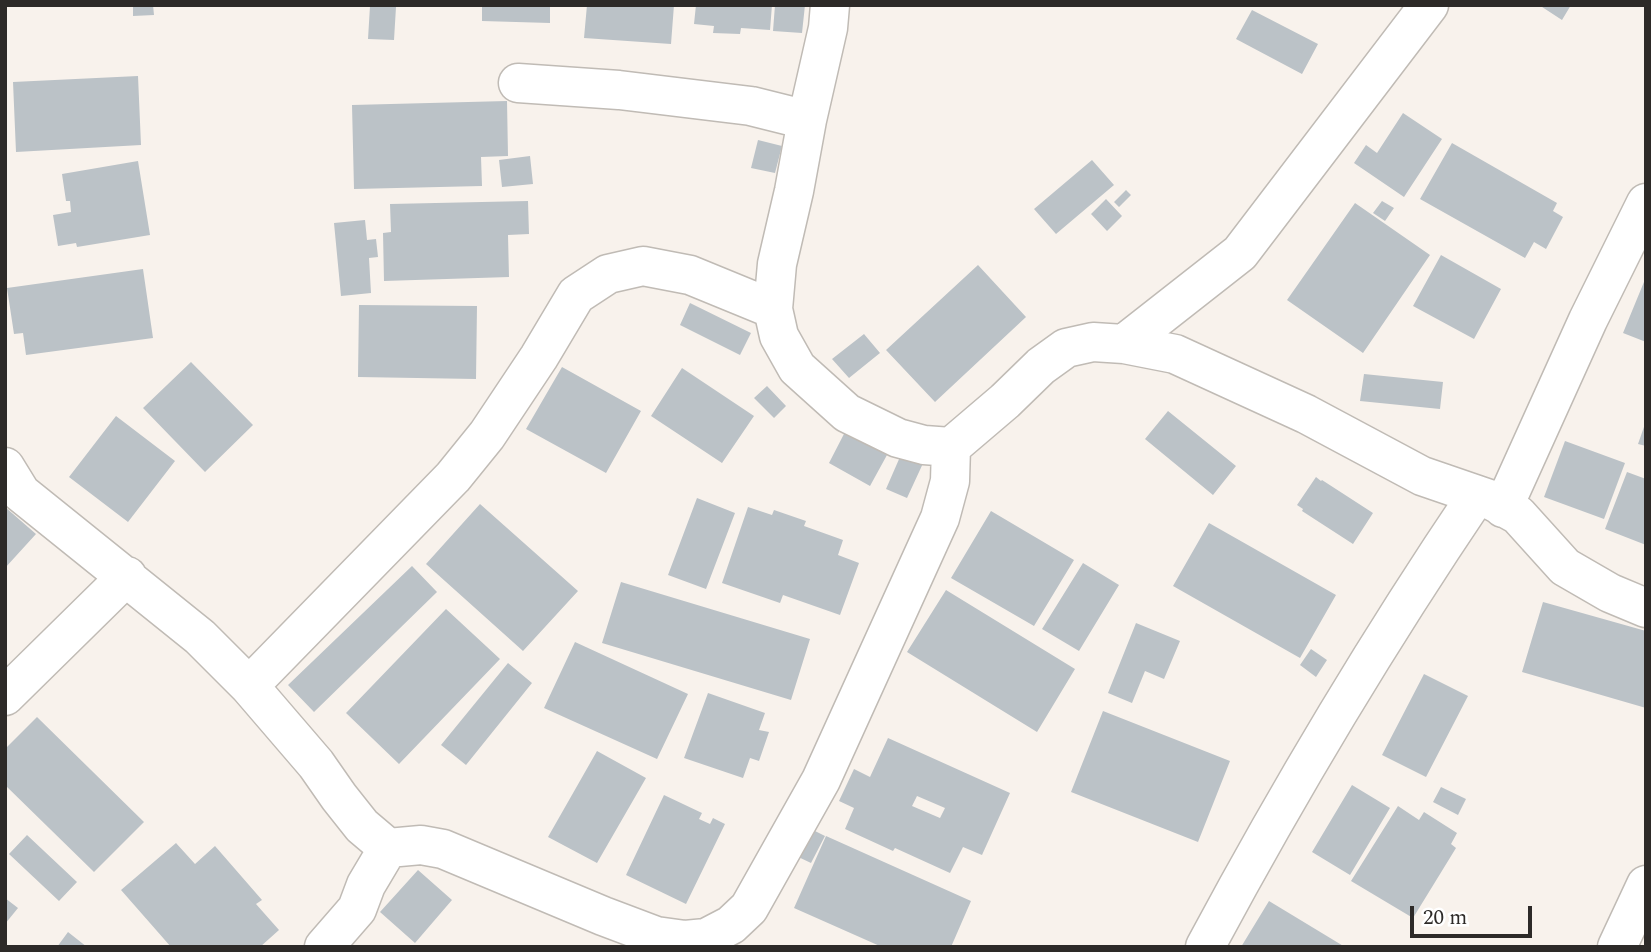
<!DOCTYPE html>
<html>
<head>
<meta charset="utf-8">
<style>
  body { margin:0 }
  #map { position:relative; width:1651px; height:952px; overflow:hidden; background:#f8f2ec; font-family:Spectral,serif }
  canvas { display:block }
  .frame { position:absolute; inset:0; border:7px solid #2d2a28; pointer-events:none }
  .scale { position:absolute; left:1410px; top:906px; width:122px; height:32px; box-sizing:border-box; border:4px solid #2d2a28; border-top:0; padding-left:9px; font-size:21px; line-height:24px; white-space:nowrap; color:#2d2a28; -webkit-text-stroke:5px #fff; paint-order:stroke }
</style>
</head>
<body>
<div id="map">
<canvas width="1651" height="952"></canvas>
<div class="frame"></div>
<div class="scale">20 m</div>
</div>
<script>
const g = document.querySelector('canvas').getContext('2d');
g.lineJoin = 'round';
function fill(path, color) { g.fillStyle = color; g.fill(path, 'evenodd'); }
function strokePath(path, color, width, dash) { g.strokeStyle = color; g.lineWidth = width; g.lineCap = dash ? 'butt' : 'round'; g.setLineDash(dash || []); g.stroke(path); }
const building = new Path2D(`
  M133,5H153L154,15L133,16Z
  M482,5H550V23L482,21Z
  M587,5H674L671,44L584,38Z
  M696,5H772L770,30L741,28L740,34L713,33L714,26L694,24Z
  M775,5H805L802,33L773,31Z
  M1539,5H1571L1562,20Z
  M370,6L396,7L394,40L368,39Z
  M1252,10L1318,44L1302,74L1236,39Z
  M138,76L141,145L16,152L13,82Z
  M507,101L508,156L481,157L482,186L354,189L352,105Z
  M1403,113L1442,139L1404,197L1354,163L1366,145L1377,153Z
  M758,140L782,146L775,173L751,168Z
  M1452,143L1557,203L1553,211L1563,217L1546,249L1534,242L1525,258L1420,199Z
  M530,156L533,184L502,187L499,160Z
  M1092,160L1114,185L1056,234L1034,209Z
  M138,161L150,235L77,247L76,243L58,246L53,215L71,212L70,201H66L62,174Z
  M1126,190L1131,195L1119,207L1114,202Z
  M1106,199L1122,216L1107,231L1091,214Z
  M528,201L529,234L508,235L509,277L384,281L383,233L391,232L390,204Z
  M1382,201L1394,208L1385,221L1373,213Z
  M1355,203L1430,255L1363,353L1287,300Z
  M365,220L367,240L376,239L378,257L369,258L371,293L341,296L334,223Z
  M1441,255L1501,289L1474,339L1413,306Z
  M978,265L1026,317L935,402L886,350Z
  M143,269L153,338L26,355L23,333L14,334L7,288Z
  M1646,277V342L1623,333Z
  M690,303L751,333L740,355L680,325Z
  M359,305L477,306L476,379L358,377Z
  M864,334L880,353L849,378L832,359Z
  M191,362L253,425L205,472L143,408Z
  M562,367L641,411L606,473L526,429Z
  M682,368L754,416L722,463L651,416Z
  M1364,374L1443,382L1440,409L1360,401Z
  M767,386L786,406L774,418L754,398Z
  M1168,411L1236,466L1213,495L1145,439Z
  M116,416L175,461L128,522L69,477Z
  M1645,424H1646V446L1638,444Z
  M845,432L887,455L870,486L829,463Z
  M1565,441L1625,463L1604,519L1544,497Z
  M903,450L925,459L907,498L886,489Z
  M1627,472L1646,479V545L1605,529Z
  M1316,477L1321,481L1322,480L1373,513L1353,544L1302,511L1303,509L1297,505Z
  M697,498L735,513L706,589L668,575Z
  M480,504L578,591L523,651L426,564Z
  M5,507L36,534L5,568Z
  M748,507L772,515L774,510L806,521L804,526L843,540L838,555L859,563L840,615L783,595L780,603L722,583Z
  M991,511L1074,560L1034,626L951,578Z
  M1209,523L1336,595L1300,658L1173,586Z
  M1083,563L1119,585L1079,651L1042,629Z
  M412,566L437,592L314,712L288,685Z
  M621,582L810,639L791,700L602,643Z
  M946,590L1075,669L1037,732L907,652Z
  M1543,602L1646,631V708L1522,672Z
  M446,609L500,659L399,764L346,713Z
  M1136,623L1180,641L1164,679L1145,671L1132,703L1108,693Z
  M575,642L688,694L657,759L544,708Z
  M1311,649L1327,660L1316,677L1300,665Z
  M508,663L532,683L466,765L441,745Z
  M1424,674L1468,696L1426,777L1382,755Z
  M708,693L765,713L759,730L769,732L759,761L750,758L743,778L684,758Z
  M1103,711L1230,761L1198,842L1071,792Z
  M37,717L144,822L94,872L5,785V749Z
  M888,738L1010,793L982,855L963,847L950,873L895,848L893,851L845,829L854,808L839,801L854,769L870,777ZM917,796L945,808L940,818L912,806Z
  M597,751L646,778L597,863L548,837Z
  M1352,785L1390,808L1350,875L1312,852Z
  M1441,787L1466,799L1458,815L1433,802Z
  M664,795L702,813L699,819L710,824L713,818L725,824L686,904L626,875Z
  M1398,806L1419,820L1424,812L1457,833L1451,844L1456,848L1413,918L1351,881Z
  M807,827L825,836L811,863L792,854Z
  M27,835L77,882L59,901L9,854Z
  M826,836L971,901L951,947H882L794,908Z
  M176,843L195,864L215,846L262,900L256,904L279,930L260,947H171L121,890Z
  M418,870L452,900L415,943L380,912Z
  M5,898L18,908L5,924Z
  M1269,901L1345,947H1241Z
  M68,932L87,947H57Z`);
const minor = new Path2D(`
  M830,5L828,28L807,120L794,191L777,264L773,309L779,336L797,368L847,413L898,438L924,445L951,447L1005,401L1041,366L1066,348L1093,342L1124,344L1175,354L1306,414L1422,476L1489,499L1518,515L1565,567L1610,593L1646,608
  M518,83L619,90L751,106L807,120
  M1124,344L1240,253L1429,5
  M5,467L21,493L200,637L249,686L316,764L339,797L362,826L388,848
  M1503,508L1588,320L1646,203
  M249,686L453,477L487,435L539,357L576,295L608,274L643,266L690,275L773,309
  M5,696L127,576
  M324,947L357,909L366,885L388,848L421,845L443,849L603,916L656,936L685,940L706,938L731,925L749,908L821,780L940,518L950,481L951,447
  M1205,947C1288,792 1379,640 1477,495
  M1617,947L1646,885`);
fill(building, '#bbc2c7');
strokePath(minor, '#c0bbb5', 41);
strokePath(minor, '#fff', 38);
</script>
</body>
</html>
